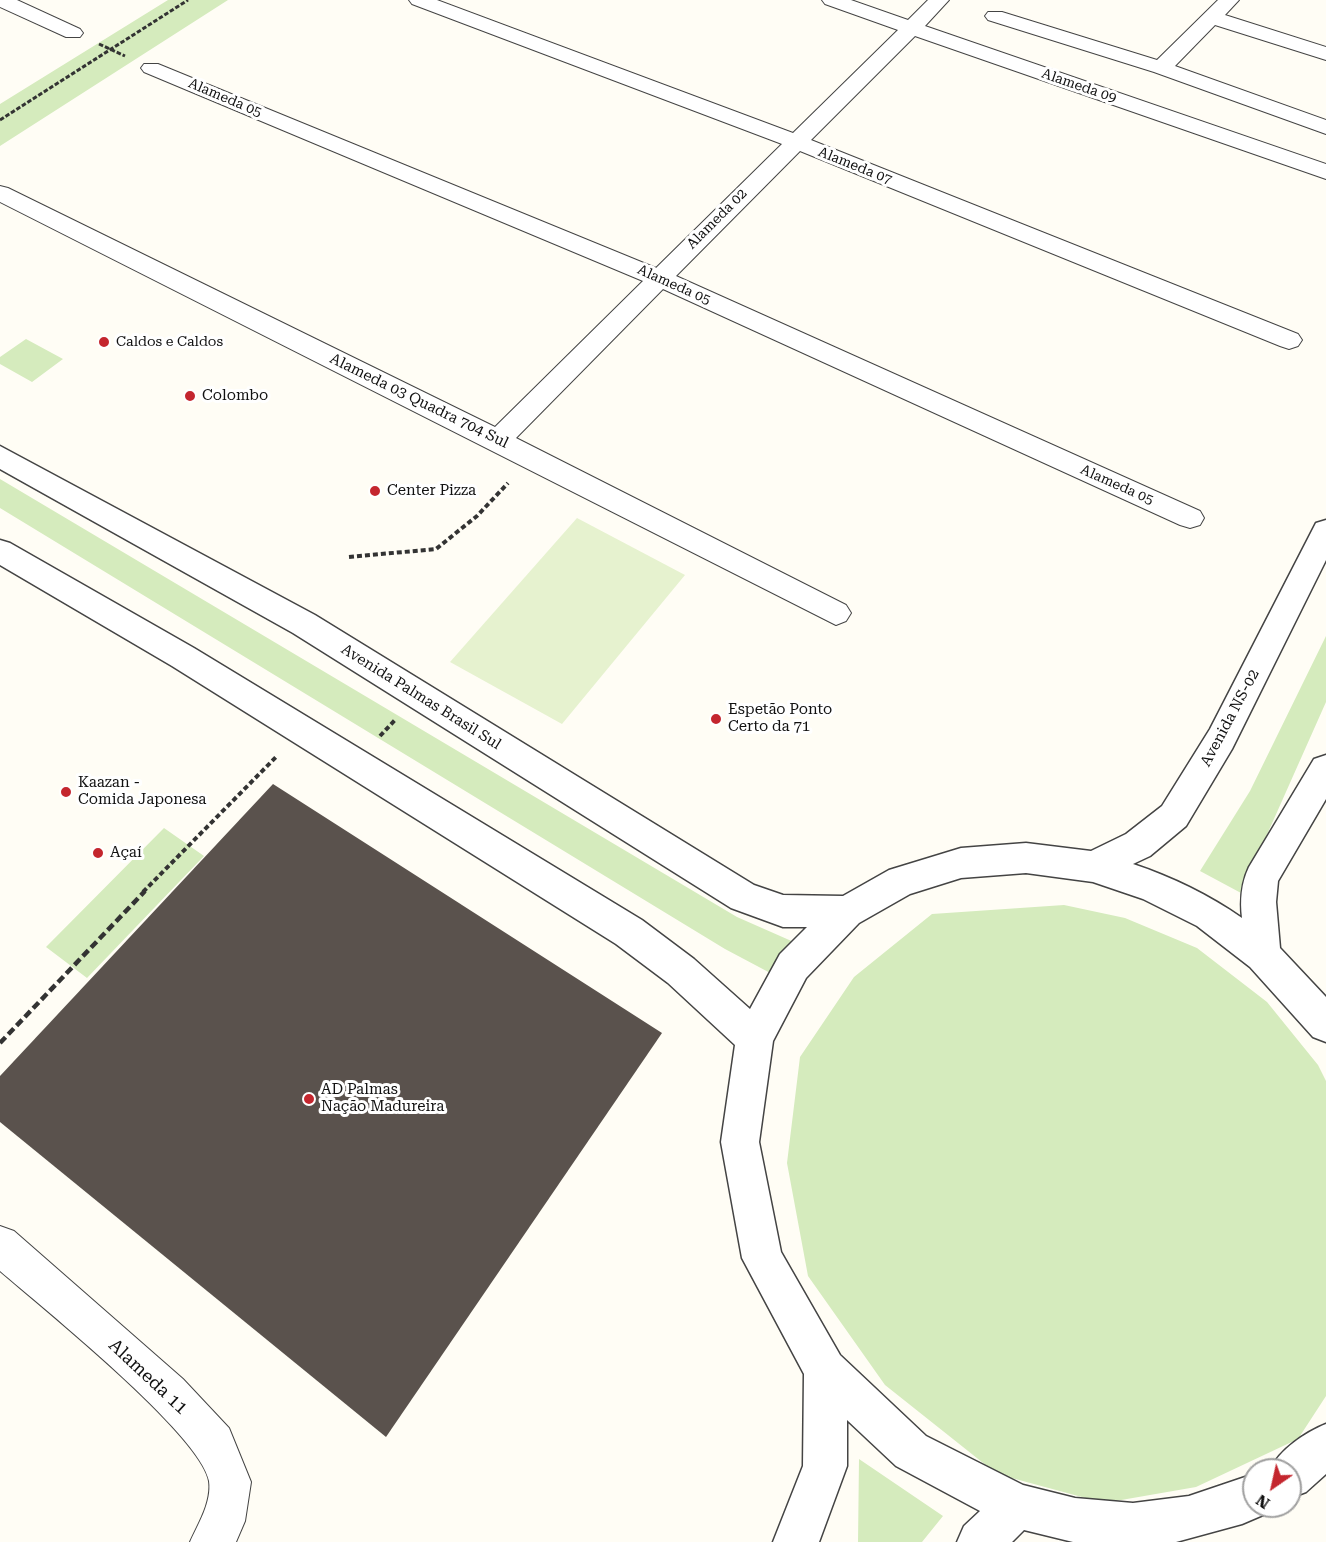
<!DOCTYPE html>
<html>
<head>
<meta charset="utf-8">
<style>
  body { margin:0 }
  #map { position:relative; width:1326px; height:1542px; overflow:hidden; background:#fffdf5; font-family:"Roboto Serif",serif }
  canvas { display:block }
  .north { position:absolute; left:1242px; top:1458px; width:60px; height:60px; box-sizing:border-box; background:#fff; border:2px solid #a0a0a0; border-radius:50%; rotate:214deg; font-size:16px; font-weight:700; line-height:24px; text-align:center; color:#111 }
  .north::after { content:''; display:block; margin:auto; width:21px; height:27px; background:#c4262e; clip-path:polygon(50% 0,100% 100%,50% 72%,0 100%) }
</style>
</head>
<body>
<div id="map">
<canvas width="1326" height="1542"></canvas>
<div class="north">N</div>
</div>
<script>
const g = document.querySelector('canvas').getContext('2d');
g.lineJoin = 'round';
function fill(path, color) { g.fillStyle = color; g.fill(path, 'evenodd'); }
function strokePath(path, color, width, dash) { g.strokeStyle = color; g.lineWidth = width; g.lineCap = dash ? 'butt' : 'round'; g.setLineDash(dash || []); g.stroke(path); }
function label(font, color, halo, rows, align = 'center') {
  g.font = font + ' "Roboto Serif",serif'; g.lineWidth = 6; g.setLineDash([]); g.textBaseline = 'middle'; g.strokeStyle = halo; g.fillStyle = color; for (const [text, x, y, turn = 0] of rows) {
    g.save(); g.translate(x, y); g.rotate((+turn || 0) * Math.PI / 180); g.textAlign = isNaN(turn) ? turn : align; if (halo) g.strokeText(text, 0, 0); g.fillText(text, 0, 0); g.restore();
  }
}
const green = new Path2D(`
  M168,0H228L0,146V104Z
  M26,339L63,359L32,382L0,364V357Z
  M0,479L737,917L796,943L774,975L725,949L0,508Z
  M1326,636V702L1241,893L1200,871L1250,791Z
  M164,828L204,856L87,978L46,947Z
  M1064,905L1125,918L1197,948L1267,1002L1318,1065L1326,1081V1396L1298,1439L1196,1487L1104,1503L997,1474L885,1385L808,1276L787,1163L800,1057L854,977L932,914Z
  M859,1459L943,1516L922,1542H858Z`);
const pitch = new Path2D(`
  M577,518L685,575L562,724L450,662Z`);
const building = new Path2D(`
  M273,784L662,1033L386,1437L0,1122V1076Z`);
const pathFar2 = new Path2D(`
  M99,44L125,56
  M0,120L188,0`);
const pathFar1 = new Path2D(`
  M349,557L436,549L477,516L508,483
  M380,736L395,720
  M143,892L277,756`);
const path = new Path2D(`
  M0,1043L145,891`);
const minor = new Path2D(`
  M0,0H17L80,29L83,33L80,37H66L0,7Z
  M409,0H437L793,133L898,30L825,4L822,0H851L908,20L928,0H949L925,26L1326,164V179L915,36L811,140L1298,334L1302,340L1298,346L1289,349L1280,346L800,151L676,276L1200,511L1204,518L1200,525L1190,528L1180,525L663,289L516,438L846,605L851,613L846,621L836,625L0,202V186L8,188L495,427L643,281L144,72L141,68L144,64H158L656,268L782,144L412,4Z
  M1218,0H1239L1225,15L1326,47V60L1215,25L1175,66L1326,120V134L1154,72L988,20L985,16L988,12H1002L1157,60Z
  M0,1226L14,1231L183,1379L229,1428L251,1482L245,1521L236,1542H190C198,1524 212,1502 209,1481C201,1435 42,1307 0,1271Z`);
const tertiary = new Path2D(`
  M0,446L315,615L754,885L783,895L843,896L889,870L961,848L1026,843L1091,851L1126,834L1162,806L1210,729L1316,523L1326,520V560L1232,749L1186,826L1150,856L1133,864C1172,877 1209,895 1242,918C1240,900 1241,884 1249,867L1314,759L1326,755V799L1278,881L1276,902L1280,948L1326,997V1042L1313,1037L1250,967L1197,926L1143,899L1093,882L1026,873L961,878L910,894L859,923L806,978L773,1041L759,1142L781,1252L840,1355L926,1436L1023,1485L1075,1498L1133,1503L1189,1496L1254,1474V1506H1272L1270,1512L1242,1524L1176,1542H1073L1024,1530L1012,1542H957L964,1526L980,1511L896,1466L847,1420V1466L819,1542H773L803,1466L804,1374L742,1258L721,1142L735,1045L668,983L616,944L172,666L0,565V540L10,543L194,648L642,920L694,959L750,1009L780,954L807,927H783L731,908L293,633L0,469Z
  M1326,1424V1474L1306,1492L1290,1498V1470H1270C1279,1450 1306,1432 1326,1424Z`);
const markers = [
  [104,342,6,"#c4262e"],
  [190,396,6,"#c4262e"],
  [375,491,6,"#c4262e"],
  [716,719,6,"#c4262e"],
  [66,792,6,"#c4262e"],
  [98,853,6,"#c4262e"],
  [309,1099,6,"#c4262e"]
];
const farStreetnames = [
  ["Alameda 09",1079,86,19],
  ["Alameda 05",225,98,23],
  ["Alameda 07",855,166,22],
  ["Alameda 02",717,219,-45],
  ["Alameda 05",674,285,24],
  ["Alameda 05",1117,485,24]
];
const farPoinames = [
  ["Caldos e Caldos",116,342]
];
const poiNames = [
  ["Colombo",202,396],
  ["Center Pizza",387,491],
  ["Espetão Ponto",728,710],
  ["Certo da 71",728,727],
  ["Kaazan -",78,783],
  ["Comida Japonesa",78,800],
  ["Açaí",110,853],
  ["AD Palmas",321,1090],
  ["Nação Madureira",321,1107]
];
const streetNames = [
  ["Alameda 03 Quadra 704 Sul",419,401,26],
  ["Avenida Palmas Brasil Sul",421,697,32],
  ["Avenida NS-02",1230,718,-62]
];
const nearStreetnames = [
  ["Alameda 11",148,1377,43]
];
fill(green, '#d5ebbd');
fill(pitch, '#e6f2cf');
fill(building, '#5a524d');
strokePath(minor, '#444', 2);
strokePath(tertiary, '#444', 3);
strokePath(pathFar2, '#333', 3, [4.5, 2]);
strokePath(pathFar1, '#333', 4, [5, 3]);
strokePath(path, '#333', 4.5, [8, 4]);
fill(minor, '#fff');
fill(tertiary, '#fff');
for (const [x, y, r, color] of markers) { const dot = new Path2D(); dot.arc(x, y, r, 0, 2 * Math.PI); g.fillStyle = color; g.fill(dot); strokePath(dot, '#fff', 2); }
label('14px', '#111', '#fff', farStreetnames);
label('14px', '#111', '#fff', farPoinames, 'left');
label('15px', '#111', '#fff', poiNames, 'left');
label('15px', '#111', '#fff', streetNames);
label('18px', '#111', '#fff', nearStreetnames);
</script>
</body>
</html>
